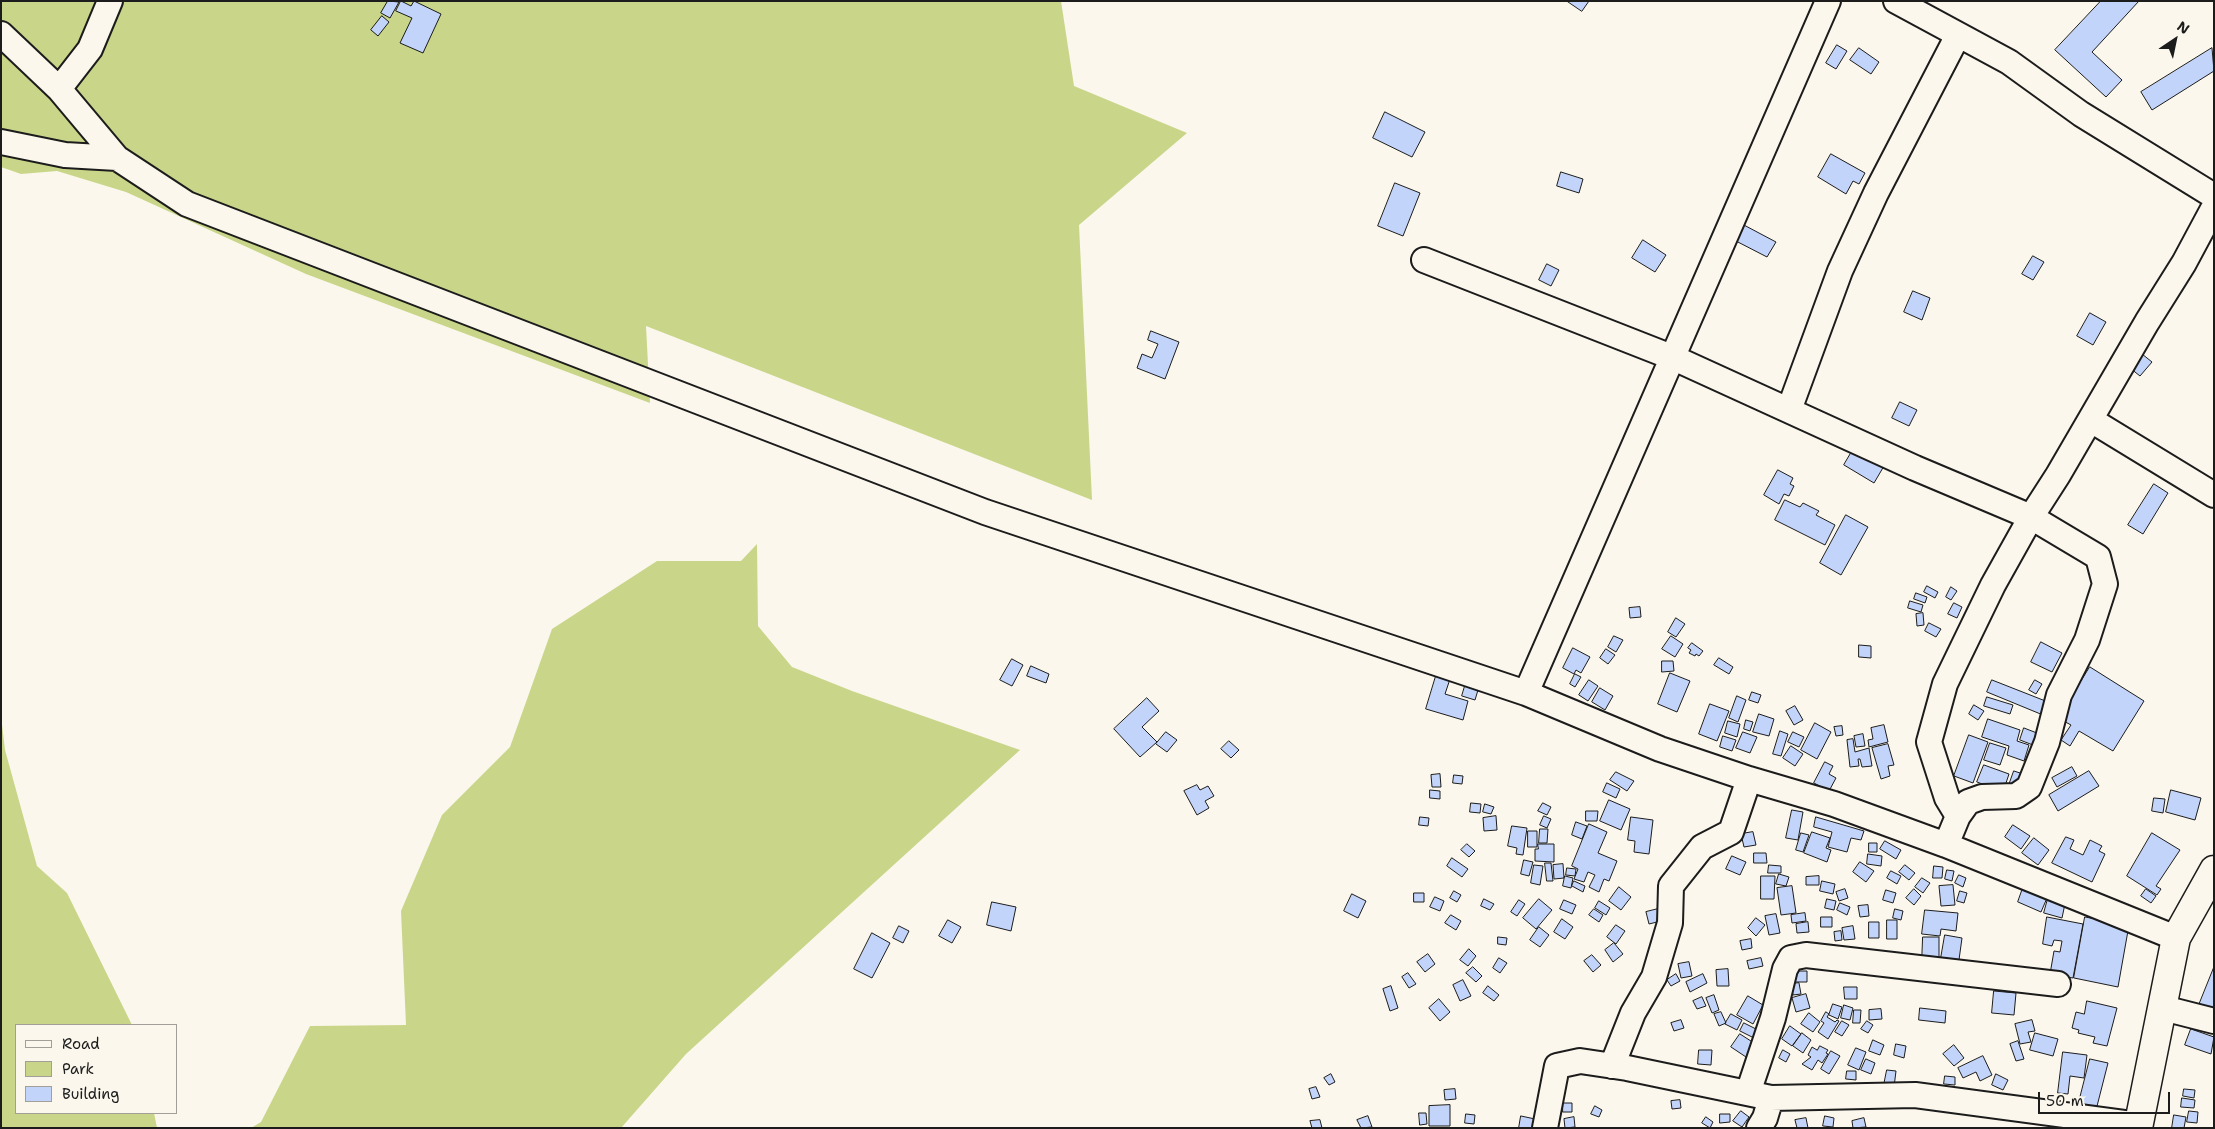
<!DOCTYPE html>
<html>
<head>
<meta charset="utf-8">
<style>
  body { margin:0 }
  #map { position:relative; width:2215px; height:1129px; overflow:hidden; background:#fbf7ec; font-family:"Shantell Sans",sans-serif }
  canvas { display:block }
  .frame { position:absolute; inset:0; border:2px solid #1c1c1c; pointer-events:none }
  .legend { position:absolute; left:15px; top:1024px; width:162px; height:90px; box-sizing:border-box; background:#fbf7ec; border:1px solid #a29f99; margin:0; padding:6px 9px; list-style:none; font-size:15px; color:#1c1c1c }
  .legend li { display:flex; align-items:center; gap:10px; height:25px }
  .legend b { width:25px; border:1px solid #a29f99 }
  .north { position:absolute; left:2150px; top:15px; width:50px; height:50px; -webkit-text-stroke:4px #fbf7ec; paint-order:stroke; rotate:34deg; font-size:14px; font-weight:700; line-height:20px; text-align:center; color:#1c1c1c }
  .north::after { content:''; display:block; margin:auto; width:18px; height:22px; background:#1c1c1c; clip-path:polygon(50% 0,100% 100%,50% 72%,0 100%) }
  .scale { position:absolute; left:2038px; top:1092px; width:132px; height:22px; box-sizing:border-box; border:2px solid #1c1c1c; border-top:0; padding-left:6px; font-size:15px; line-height:18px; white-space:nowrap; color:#1c1c1c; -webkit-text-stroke:4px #fbf7ec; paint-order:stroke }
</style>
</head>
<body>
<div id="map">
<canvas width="2215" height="1129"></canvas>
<div class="frame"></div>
<ul class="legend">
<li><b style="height:6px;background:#fbf7ec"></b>Road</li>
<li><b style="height:14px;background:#c9d689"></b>Park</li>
<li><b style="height:14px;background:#c3d4fa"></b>Building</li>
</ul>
<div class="north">N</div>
<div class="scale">50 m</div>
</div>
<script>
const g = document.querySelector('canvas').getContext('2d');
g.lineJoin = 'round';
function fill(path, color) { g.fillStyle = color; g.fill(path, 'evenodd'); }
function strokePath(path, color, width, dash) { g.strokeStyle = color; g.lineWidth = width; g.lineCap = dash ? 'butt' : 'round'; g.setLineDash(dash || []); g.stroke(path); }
const green = new Path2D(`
  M1,1H1061L1074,86L1187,133L1079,225L1092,500L646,326L650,403L306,274L126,192L57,171L21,174L1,167Z
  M757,544L758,626L792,667L852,691L1020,750L686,1054L621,1128H251L261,1122L310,1026L406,1025L401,911L442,815L510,747L552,629L657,561H741Z
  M1,716L5,750L37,866L67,893L132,1025H16V1113H154L157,1128H1Z`);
const building = new Path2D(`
  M388,1L399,2L390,18L381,13Z
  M401,1L411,6L414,1L441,14L423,53L400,43L412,18L396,11Z
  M1567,1H1589L1582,11Z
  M2101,1H2139L2092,52L2122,80L2106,97L2055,50Z
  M382,16L389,22L378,36L371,30Z
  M1837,45L1847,51L1836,69L1826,63Z
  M1859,48L1879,62L1871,74L1850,60Z
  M2212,48L2214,71L2152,110L2141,92Z
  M1385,112L1425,132L1412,157L1373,138Z
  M1831,154L1865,173L1859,184L1853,181L1846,194L1818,177Z
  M1561,172L1583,179L1579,193L1557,186Z
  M1395,183L1420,193L1403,236L1378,226Z
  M1742,224L1776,242L1767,257L1734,240Z
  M1643,240L1666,255L1655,272L1632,258Z
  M2033,256L2044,262L2033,280L2022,274Z
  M1547,264L1559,270L1551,286L1539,280Z
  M1913,291L1930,298L1922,320L1904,312Z
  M2090,313L2106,322L2093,345L2077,336Z
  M1151,331L1179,342L1165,379L1137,368L1142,354L1152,358L1158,344L1148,340Z
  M2142,354L2152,362L2140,376L2130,368Z
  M1900,402L1917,410L1909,426L1892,418Z
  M1854,448L1884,466L1874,483L1844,465Z
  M1778,470L1793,478L1790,484L1794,486L1789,496L1784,494L1779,504L1764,495Z
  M2154,484L2168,493L2143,534L2128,525Z
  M1785,500L1800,507L1803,503L1819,511L1816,515L1835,525L1825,545L1775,520Z
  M1846,515L1868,527L1841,575L1820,563Z
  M1927,586L1938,592L1935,598L1924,592Z
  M1951,587L1957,591L1951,600L1946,597Z
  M1916,593L1927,597L1925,603L1914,599Z
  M1910,601L1923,605L1921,612L1908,608Z
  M1954,603L1962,607L1957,618L1948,614Z
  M1640,607L1641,617L1630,618L1629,608Z
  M1923,613L1924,625L1917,626L1916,614Z
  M1676,618L1685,624L1676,637L1668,632Z
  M1929,623L1941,629L1936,637L1925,631Z
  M1614,636L1623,640L1616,652L1608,647Z
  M1671,636L1683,644L1675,657L1662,649Z
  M2041,642L2062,653L2052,672L2031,662Z
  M1692,643L1703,651L1699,656L1696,654L1695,656L1689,653L1691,650L1688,648Z
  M1859,645L1871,646V658L1859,657Z
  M1573,648L1590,657L1581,673L1576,670L1574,674L1563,668Z
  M1606,649L1615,655L1608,664L1600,658Z
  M1719,658L1733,667L1729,674L1714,665Z
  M1012,659L1023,665L1012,686L1000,680Z
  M1662,661H1673L1674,671L1662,672Z
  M1031,666L1049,674L1046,683L1027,676Z
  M2090,667L2144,701L2113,751L2079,731L2070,746L2061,740L2071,725L2060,719L2066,705Z
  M1670,673L1690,681L1677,712L1658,704Z
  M1575,674L1581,677L1575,687L1570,684Z
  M1436,676L1450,679L1445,694L1468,701L1463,720L1426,709Z
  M1589,680L1598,686L1588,701L1579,695Z
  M1992,680L2048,702L2043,715L1987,692Z
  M2035,680L2042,684L2036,694L2029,690Z
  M1465,686L1478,690L1475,700L1462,696Z
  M1600,688L1613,696L1605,710L1592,702Z
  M1752,692L1761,695L1758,703L1749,700Z
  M1737,696L1746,700L1738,722L1729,718Z
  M1987,697L2013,705L2010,714L1984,706Z
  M1147,698L1159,711L1142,727L1157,742L1140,757L1114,729Z
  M1710,704L1729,711L1717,741L1699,734Z
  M1974,705L1984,711L1978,720L1969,714Z
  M1795,706L1803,720L1794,725L1786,711Z
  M1759,714L1774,719L1769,736L1753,732Z
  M1988,719L2020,730L2017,741L2029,745L2024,761L2007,755L2009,746L1982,737Z
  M1746,720L1753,722L1750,731L1744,729Z
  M1728,721L1740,724L1737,737L1725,733Z
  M1815,723L1831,732L1817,759L1801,750Z
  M1884,725L1888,742L1869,747L1868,740L1873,739L1871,728Z
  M1842,726L1843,735L1836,736L1834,727Z
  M2024,728L2042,735L2038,747L2020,740Z
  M1780,731L1788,734L1781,756L1773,754Z
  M1166,732L1177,740L1167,752L1156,744Z
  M1743,732L1757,737L1750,753L1736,748Z
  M1793,732L1804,737L1799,747L1788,742Z
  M1863,734L1865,746L1856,747L1854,736Z
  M1969,735L1988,742L1973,783L1954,776Z
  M1723,736L1736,740L1732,751L1720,747Z
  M1853,739L1855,752L1869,748L1872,766L1862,767L1860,759H1858L1859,766L1850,767L1847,740Z
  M1229,741L1239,750L1231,758L1221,749Z
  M1990,743L2006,748L2000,765L1984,760Z
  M1888,744L1894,765L1888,766L1890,776L1881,779L1872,748Z
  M1791,746L1803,754L1795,766L1783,758Z
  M1825,762L1833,766L1829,774L1836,778L1829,791L1814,783Z
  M1984,765L2009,774L2003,792L1977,782Z
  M2072,767L2077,776L2057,787L2052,778Z
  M2014,771L2026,775L2006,793Z
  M2089,771L2099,786L2058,811L2049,795Z
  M1616,772L1634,781L1627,791L1610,780Z
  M1440,774L1441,787H1432L1431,775Z
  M1454,775L1463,776L1462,784L1453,783Z
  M1607,783L1620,789L1616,798L1603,792Z
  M1197,785L1200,790L1208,786L1214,796L1205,801L1209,808L1197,815L1184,791Z
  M1430,790L1440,791V799L1430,798Z
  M2171,790L2201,798L2195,820L2166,812Z
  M2154,798L2165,799L2163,813L2152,811Z
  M1609,800L1630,809L1621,830L1600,821Z
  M1471,803L1481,804L1480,813L1470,812Z
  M1543,803L1551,807L1547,815L1538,811Z
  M1485,804L1494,807L1491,814L1483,812Z
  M1792,810L1803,812L1798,840L1786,838Z
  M1586,811H1598L1597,821H1586Z
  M1496,816L1497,830L1484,831L1483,818Z
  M1544,816L1551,819L1547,828L1540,825Z
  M1420,817L1429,818L1428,826L1419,825Z
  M1631,817L1653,820L1649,854L1634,852L1635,841L1628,840Z
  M1816,817L1864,831L1861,840L1851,838L1847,852L1828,847L1832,832L1814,827Z
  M1576,822L1587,826L1582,839L1572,835Z
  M1589,824L1607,832L1598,853L1617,861L1609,881L1604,879L1599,892L1589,887L1595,875L1588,872L1584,882L1574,879L1578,869L1572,866Z
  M2013,825L2030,836L2021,849L2005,837Z
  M1512,826L1527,828L1523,855L1516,854L1517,848L1508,846Z
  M1540,829H1548L1547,843H1539Z
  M1528,831H1537V847H1528Z
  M1753,832L1756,845L1744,847L1741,834Z
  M1812,832L1830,838L1826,848L1831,850L1827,862L1804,853Z
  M1801,833L1809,835L1803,852L1796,850Z
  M2152,833L2180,850L2156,886L2161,889L2157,895L2127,876Z
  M2066,837L2074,840L2070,849L2083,855L2090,840L2102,846L2099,851L2105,854L2092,882L2052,863Z
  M2034,838L2049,850L2038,865L2022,853Z
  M1885,841L1901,850L1896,859L1880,849Z
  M1869,843H1877V852H1869Z
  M1467,844L1475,851L1469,857L1461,850Z
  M1538,844H1554V862L1535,861V849H1538Z
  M1754,853H1766L1767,863H1754Z
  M1868,854L1882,856L1881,866L1867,864Z
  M1732,856L1746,862L1740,875L1726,869Z
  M1452,858L1468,869L1462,877L1447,866Z
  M1524,860L1533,862L1529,876L1521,874Z
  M1860,862L1874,871L1866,882L1853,872Z
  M1545,863H1551L1553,881H1547Z
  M1563,864L1564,878L1554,879L1553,865Z
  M1534,865L1543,866L1540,885L1531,883Z
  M1769,865L1781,866V873H1768Z
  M1905,865L1915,873L1909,880L1899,872Z
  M1934,866L1943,867L1942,878H1933Z
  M1567,868L1576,869L1575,876L1566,875Z
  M1947,870L1954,871L1952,881L1945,879Z
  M1891,871L1901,876L1897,884L1887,878Z
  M1779,874L1789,877L1786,886L1776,884Z
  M1959,875L1966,878L1963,887L1955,883Z
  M1565,876L1573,878L1571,888L1563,886Z
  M1761,876H1775L1774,899H1761Z
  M1819,876V885H1806V877Z
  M1922,878L1930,883L1923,893L1915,887Z
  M1574,881L1585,886L1583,892L1572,886Z
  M1822,881L1835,884L1833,894L1820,891Z
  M1953,885L1955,905L1941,906L1939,886Z
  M1792,886L1796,913L1781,915L1777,888Z
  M1619,887L1631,897L1621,910L1609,901Z
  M2023,888L2047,898L2041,912L2018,902Z
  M1845,889L1848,898L1839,901L1836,892Z
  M1914,889L1921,896L1914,905L1906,898Z
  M2146,889L2156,896L2151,903L2141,896Z
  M1886,890L1896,893L1893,903L1883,900Z
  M1454,891L1461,895L1457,902L1450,898Z
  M1960,891L1967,893L1964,903L1957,901Z
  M1414,893H1424V902H1414Z
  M1352,894L1366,901L1358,918L1344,911Z
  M2049,895L2066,899L2062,918L2044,913Z
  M1435,897L1444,901L1440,911L1430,907Z
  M1484,899L1494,904L1490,910L1481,906Z
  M1539,899L1552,910L1536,929L1523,918Z
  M1827,899L1836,901L1834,910L1825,908Z
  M1519,900L1525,904L1517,916L1511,912Z
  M1564,900L1576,905L1572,914L1560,909Z
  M1599,901L1610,908L1606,915L1595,908Z
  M992,902L1016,907L1011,931L987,925Z
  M1840,903L1850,907L1847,915L1837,910Z
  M1868,905L1869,916L1860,917L1858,906Z
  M1594,909L1603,915L1599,922L1589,915Z
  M1658,909L1661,921L1649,924L1646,912Z
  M1895,909L1903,911L1901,920L1893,918Z
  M1925,910L1958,913L1956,931L1941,929L1940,936L1922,934Z
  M1805,913L1806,921L1792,923L1791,915Z
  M1776,914L1780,933L1769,935L1765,916Z
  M1451,915L1461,921L1456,930L1445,923Z
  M1821,917H1832V927H1821Z
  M2047,917L2083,924L2073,978L2050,974L2054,951L2060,952L2062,941L2054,940L2052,946L2043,944Z
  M2085,917L2129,925L2118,987L2074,978Z
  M1756,918L1765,925L1756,936L1748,928Z
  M1562,919L1573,927L1565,939L1554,932Z
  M948,920L961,927L952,943L939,936Z
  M1887,920H1897V939H1887Z
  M1808,922L1809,932L1797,933L1796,924Z
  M1869,922H1879V938H1869Z
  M1616,925L1625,931L1616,944L1607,937Z
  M899,926L909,931L903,943L893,938Z
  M1853,926L1855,939L1844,940L1842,928Z
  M1539,927L1549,935L1540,947L1530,940Z
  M1841,931L1842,940L1835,941L1834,932Z
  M872,933L890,943L872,978L854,969Z
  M1945,935L1962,938L1958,967L1940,964Z
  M1498,937L1507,938L1506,945L1498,944Z
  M1923,937H1939V963H1922Z
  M1751,939L1752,948L1742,950L1740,941Z
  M1614,943L1623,954L1613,962L1605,950Z
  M1469,949L1476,956L1468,966L1460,960Z
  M1428,954L1435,964L1425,972L1417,962Z
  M1592,955L1601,965L1593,972L1584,961Z
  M1499,958L1507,963L1500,973L1493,968Z
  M1761,958L1763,966L1749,969L1747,961Z
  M1689,962L1692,976L1681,978L1678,964Z
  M1473,967L1482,976L1476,982L1466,973Z
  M2214,967V1011L2199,1005Z
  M1728,969L1729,986H1717L1716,970Z
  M1796,971H1807V982H1795Z
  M1408,973L1416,984L1409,988L1402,977Z
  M1676,974L1680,981L1671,986L1667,980Z
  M1703,974L1707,983L1690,992L1686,982Z
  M1463,980L1471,996L1460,1001L1453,985Z
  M1799,983L1801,994L1793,995L1791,984Z
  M1391,986L1398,1008L1390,1011L1383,989Z
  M1488,986L1499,995L1494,1001L1483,993Z
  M1844,987H1857V999H1845Z
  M1994,991L2016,993L2014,1015L1992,1013Z
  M1806,994L1810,1008L1796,1012L1792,998Z
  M1714,995L1719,1010L1712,1013L1706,998Z
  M1748,996L1763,1005L1753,1024L1737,1015Z
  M1702,997L1706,1006L1697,1009L1693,1001Z
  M1439,999L1450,1012L1440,1021L1429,1008Z
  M2087,1001L2117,1008L2107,1046L2093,1043L2095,1037L2078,1033L2079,1030L2072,1028L2076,1012L2084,1014Z
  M1833,1004L1842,1007L1838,1019L1829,1015Z
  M1844,1005L1853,1008L1850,1020L1841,1018Z
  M1920,1008L1946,1011L1945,1023L1919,1020Z
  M1881,1009L1882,1019L1869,1020V1010Z
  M1854,1010H1861L1860,1023H1853Z
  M1721,1012L1726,1023L1719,1026L1714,1014Z
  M1826,1012L1829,1014L1827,1017L1835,1022L1837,1020L1839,1021L1828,1039L1818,1032L1824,1023L1821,1021Z
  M1809,1013L1820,1022L1813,1032L1801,1024Z
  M1731,1014L1742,1020L1737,1030L1725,1024Z
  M1681,1020L1684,1028L1674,1031L1671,1023Z
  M2032,1020L2035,1031L2028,1032L2031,1042L2020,1044L2015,1024Z
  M1842,1021L1849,1025L1842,1036L1835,1032Z
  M1867,1021L1873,1025L1868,1033L1861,1029Z
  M1744,1023L1758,1030L1754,1038L1740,1031Z
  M1790,1026L1801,1034L1792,1046L1782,1039Z
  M2191,1029L2214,1037L2211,1054L2185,1045Z
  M1802,1033L1811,1040L1803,1053L1793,1046Z
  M2035,1033L2058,1039L2053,1056L2030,1050Z
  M1740,1034L1754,1043L1746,1057L1731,1047Z
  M1873,1040L1884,1045L1880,1055L1869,1051Z
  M2018,1041L2024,1059L2016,1061L2010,1044Z
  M1896,1044L1906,1046L1904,1058L1894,1055Z
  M1954,1045L1964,1058L1954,1066L1943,1054Z
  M1820,1046L1828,1050L1826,1053L1828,1054L1822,1063L1818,1060L1812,1070L1802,1064L1811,1057L1808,1055L1812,1047L1817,1050Z
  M1856,1048L1866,1052L1859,1070L1848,1065Z
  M1699,1050H1712L1711,1065L1698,1064Z
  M1783,1050L1790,1054L1786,1062L1779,1058Z
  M1831,1051L1840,1056L1829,1074L1821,1069Z
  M2063,1052L2087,1055L2084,1078L2070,1076L2068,1094L2058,1093Z
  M1983,1056L1992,1075L1980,1081L1976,1072L1963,1078L1958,1068Z
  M1866,1059L1875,1063L1871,1074L1861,1070Z
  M2090,1059L2108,1063L2095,1114L2077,1110Z
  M1887,1070L1896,1071L1894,1087L1884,1085Z
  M1847,1071H1856V1080L1846,1079Z
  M1331,1074L1335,1082L1329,1085L1324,1078Z
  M1996,1074L2008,1080L2003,1090L1992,1085Z
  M1945,1076L1955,1077V1085L1944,1084Z
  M1316,1087L1320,1097L1312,1099L1309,1089Z
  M1455,1089L1456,1099L1445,1100L1444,1090Z
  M2184,1089L2195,1090L2194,1098L2183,1096Z
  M2182,1098L2195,1100L2194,1108L2181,1107Z
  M1680,1100L1681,1108L1672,1109L1671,1101Z
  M1563,1103H1572V1112H1563Z
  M1450,1105V1126H1429V1106Z
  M1595,1106L1602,1110L1599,1117L1591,1114Z
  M1741,1111L1749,1117L1742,1127L1733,1121Z
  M2189,1111L2198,1112L2197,1123L2187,1122Z
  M1419,1113H1426L1427,1124L1420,1125Z
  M1466,1114L1475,1115L1474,1124L1465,1123Z
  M1720,1114H1730V1122L1720,1123Z
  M2174,1115L2186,1117L2184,1128H2172Z
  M1368,1116L1372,1127L1361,1128L1357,1120Z
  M1521,1116L1535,1119L1534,1128H1519Z
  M1825,1116L1834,1118L1833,1127L1823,1126Z
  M1574,1117L1575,1127L1565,1128L1564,1119Z
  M1706,1117L1713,1122L1710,1128L1702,1123Z
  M1806,1118L1808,1128H1797L1795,1120Z
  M1864,1118L1866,1127L1853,1128L1852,1121Z
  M1320,1120L1322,1128H1312L1310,1121Z`);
const minor = new Path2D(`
  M1896,1L2009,62L2081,114L2214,196
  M1,34L59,89L117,158L187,204L985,512L1526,693L1660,749L1749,779L1834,804L1946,845L2176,938
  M59,89L90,49L110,1
  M1,142L65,155L117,158
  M1424,260L1674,358L1915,468L2031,517L2098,557L2105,584L2087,640L2059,695L2047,742L2029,787L2016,796L1982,797L1968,802L1958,816L1946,845
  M1789,410L1840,271L1876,193L1958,35
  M2091,420L2214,495
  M1526,693L1828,1
  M1958,816L1947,798L1929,742L1945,684L1993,585L2031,517L2058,475L2147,322L2184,263L2214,207
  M2163,1008L2214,1021
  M1612,1066L1633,1013L1654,977L1670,923L1671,886L1702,847L1731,832L1749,779
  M1748,1093L1773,1018L1785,969L1791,958L1806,955L2058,984
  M1545,1128L1557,1066L1580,1061L1627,1068L1771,1098L1915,1095L2139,1125
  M1759,1128L1765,1118L1771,1098`);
const major = new Path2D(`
  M2138,1128L2176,938L2214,870`);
fill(green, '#c9d689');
fill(building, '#c3d4fa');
strokePath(building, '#1c1c1c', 1);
strokePath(minor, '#1c1c1c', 28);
strokePath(major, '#1c1c1c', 31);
strokePath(minor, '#fbf7ec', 24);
strokePath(major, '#fbf7ec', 28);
</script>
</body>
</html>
